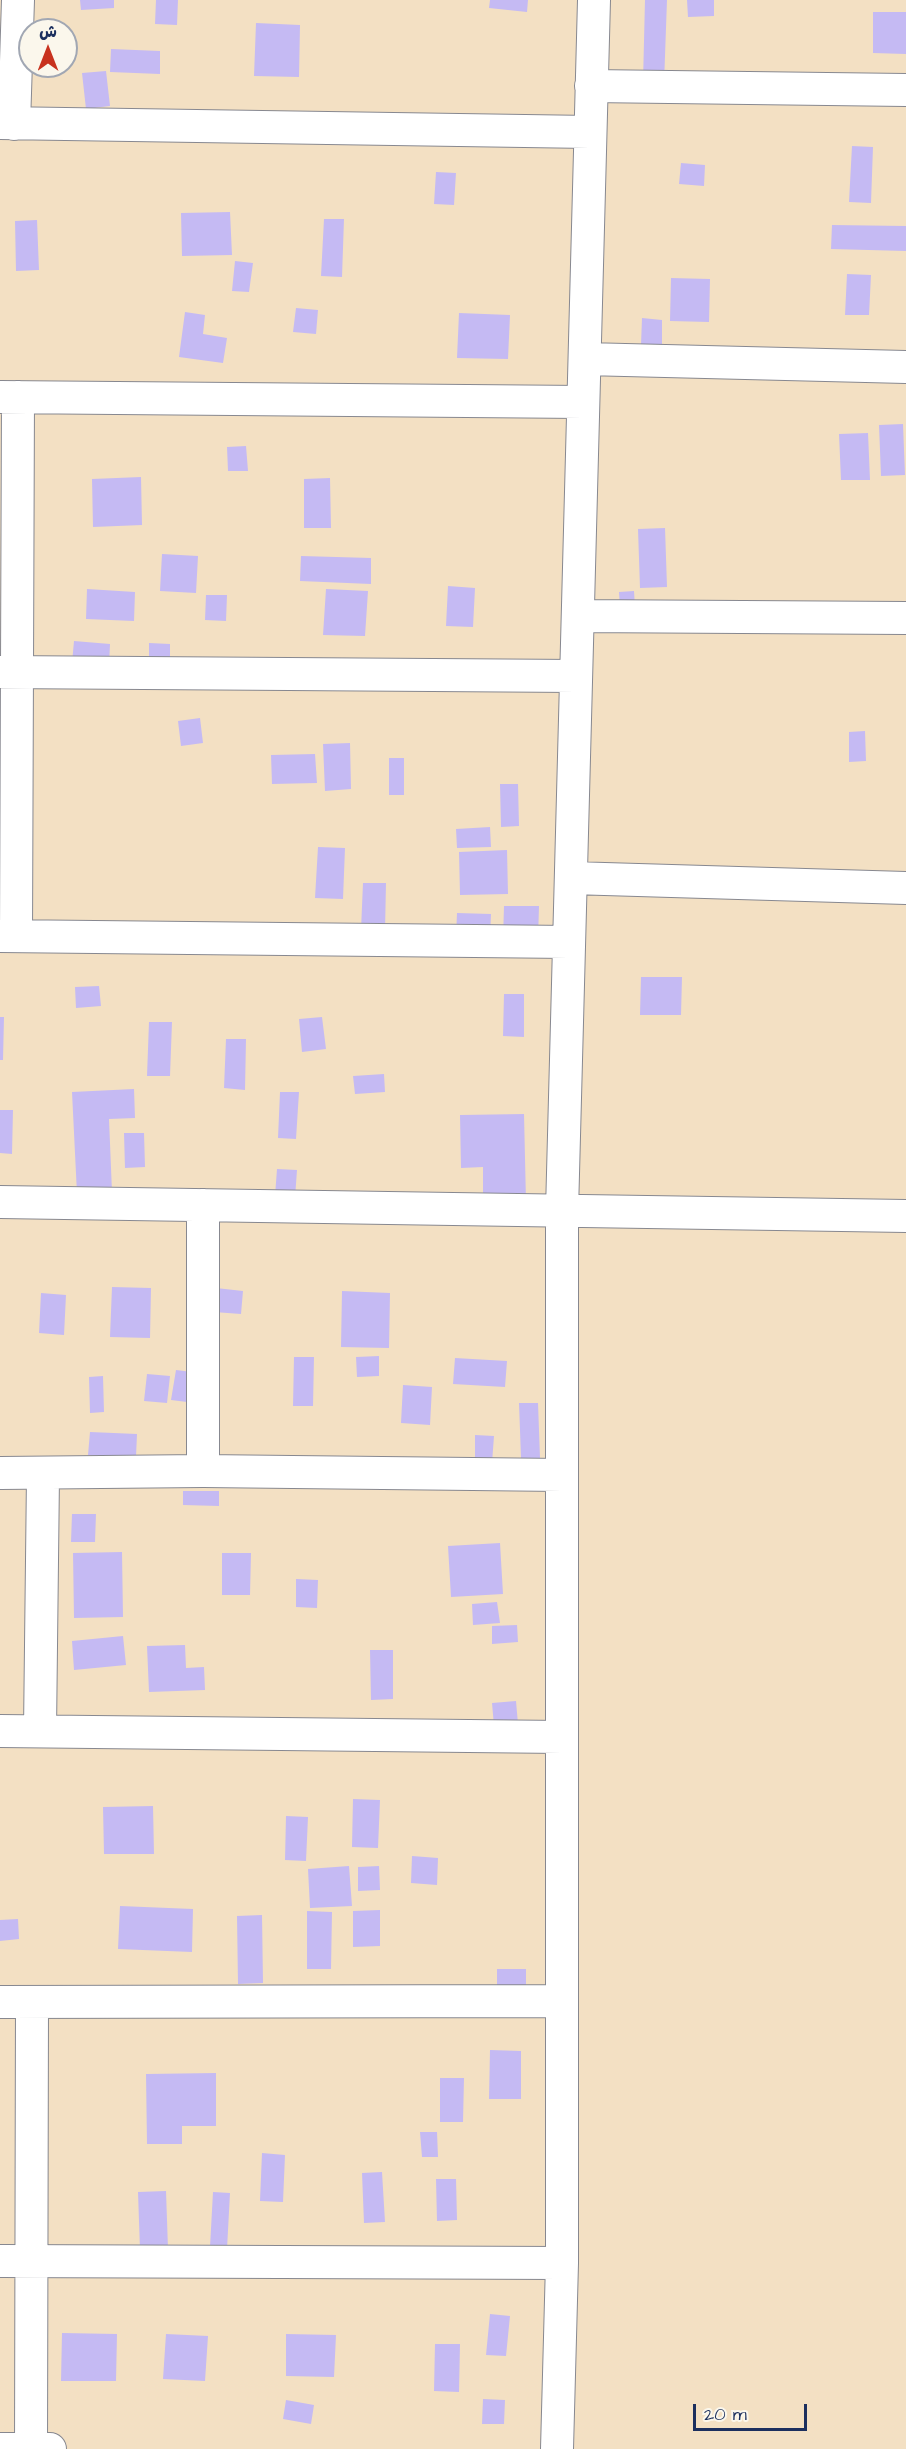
<!DOCTYPE html>
<html>
<head>
<meta charset="utf-8">
<style>
  body { margin:0 }
  #map { position:relative; width:906px; height:2449px; overflow:hidden; background:#f3e0c3; font-family:"Architects Daughter","Playpen Sans Arabic",sans-serif }
  canvas { display:block }
  .north { position:absolute; left:18px; top:18px; width:60px; height:60px; box-sizing:border-box; background:#fbf7ec; border:2px solid #a1a7b3; border-radius:50%; rotate:0deg; font-size:16px; font-weight:700; line-height:24px; text-align:center; color:#1b2f5e }
  .north::after { content:''; display:block; margin:auto; width:21px; height:27px; background:#c8321e; clip-path:polygon(50% 0,100% 100%,50% 72%,0 100%) }
  .scale { position:absolute; left:693px; top:2404px; width:114px; height:27px; box-sizing:border-box; border:3px solid #1b2f5e; border-top:0; padding-left:8px; font-size:18px; line-height:21px; white-space:nowrap; color:#1b2f5e; -webkit-text-stroke:4px #fbf7ec; paint-order:stroke }
</style>
</head>
<body>
<div id="map">
<canvas width="906" height="2449"></canvas>
<div class="north">ش</div>
<div class="scale">20 m</div>
</div>
<script>
const g = document.querySelector('canvas').getContext('2d');
g.lineJoin = 'round';
function fill(path, color) { g.fillStyle = color; g.fill(path, 'evenodd'); }
function strokePath(path, color, width, dash) { g.strokeStyle = color; g.lineWidth = width; g.lineCap = dash ? 'butt' : 'round'; g.setLineDash(dash || []); g.stroke(path); }
const building = new Path2D(`
  M80,0H114V8L81,10Z
  M156,0H178L177,25L155,24Z
  M490,0H528L527,12L489,8Z
  M645,0H667L664,84L643,82Z
  M687,0H714V16L688,17Z
  M873,12H906V54L873,53Z
  M256,23L300,25L299,77L254,76Z
  M111,49L160,51V74L110,72Z
  M106,71L110,106L86,109L82,73Z
  M852,146L873,147L871,203L849,202Z
  M681,163L705,165L704,186L679,184Z
  M436,172L456,173L454,205L434,204Z
  M230,212L232,255L182,256L181,213Z
  M324,219H344L342,277L321,276Z
  M37,220L39,270L16,271L15,221Z
  M832,225L906,226V251L831,249Z
  M235,261L253,263L249,292L232,291Z
  M847,274L871,275L869,315H845Z
  M671,278L710,279L709,322L670,321Z
  M296,308L318,310L316,334L293,332Z
  M185,312L205,315L203,334L227,338L223,363L179,357Z
  M459,313L510,315L508,359L457,358Z
  M642,318L662,320V346L641,345Z
  M903,424L905,475L881,476L879,425Z
  M868,433L870,480H841L839,434Z
  M246,446L248,471H228L227,447Z
  M141,477L142,525L93,527L92,479Z
  M330,478L331,528H304V479Z
  M665,528L667,587L640,588L638,529Z
  M162,554L198,556L196,593L160,591Z
  M301,556L371,558V584L300,581Z
  M448,586L475,588L473,627L446,626Z
  M87,589L135,592L134,621L86,619Z
  M326,589L368,591L365,636L323,635Z
  M634,591L636,623L621,624L619,592Z
  M206,595H227L226,621L205,620Z
  M74,641L110,644L109,666L72,663Z
  M149,643L170,644V669L149,668Z
  M200,718L203,743L181,746L178,721Z
  M865,731L866,761L849,762V732Z
  M350,743L351,789L325,791L323,744Z
  M315,754L317,783L272,784L271,755Z
  M389,758H404V795H389Z
  M500,784H518L519,826L501,827Z
  M490,827L491,847L457,848L456,829Z
  M318,847L345,848L343,899L315,898Z
  M507,850L508,894L460,895L459,852Z
  M363,883H386L385,931L361,930Z
  M504,906H539L538,940H503Z
  M457,913L491,914L490,938L456,937Z
  M641,977H682L681,1015H640Z
  M99,986L101,1006L76,1008L75,987Z
  M504,994H524V1037L503,1036Z
  M0,1017H4L3,1060H0Z
  M322,1017L326,1049L302,1052L299,1019Z
  M149,1022H172L170,1076H147Z
  M226,1039H246L245,1090L224,1088Z
  M384,1074L385,1092L355,1094L353,1076Z
  M134,1089L135,1118L109,1119L112,1192L77,1194L72,1092Z
  M280,1092H299L296,1139L278,1138Z
  M0,1110H13L12,1154L0,1153Z
  M524,1114L526,1202L483,1203V1167L461,1168L460,1115Z
  M124,1133H144L145,1167L125,1168Z
  M277,1169L297,1170L295,1198L275,1196Z
  M112,1287L151,1288L150,1338L110,1337Z
  M216,1288L243,1291L241,1314L214,1312Z
  M342,1291L390,1293L389,1348L341,1347Z
  M41,1293L66,1295L64,1335L39,1333Z
  M379,1356V1376L357,1377L356,1357Z
  M294,1357H314L313,1406H293Z
  M455,1358L507,1361L505,1387L453,1384Z
  M176,1370L200,1373L195,1403L171,1400Z
  M147,1374L170,1376L167,1403L144,1401Z
  M103,1376L104,1412L90,1413L89,1377Z
  M403,1385L432,1387L430,1425L401,1423Z
  M519,1403H538L540,1458H521Z
  M90,1432L137,1434L136,1457L88,1455Z
  M475,1435L494,1436L492,1463H475Z
  M183,1491H219V1506L183,1505Z
  M72,1514H96L95,1542H71Z
  M500,1543L503,1594L451,1597L448,1546Z
  M122,1552L123,1617L74,1618L73,1553Z
  M222,1553H251L250,1595H222Z
  M296,1579L318,1580L317,1608L296,1607Z
  M497,1602L500,1623L473,1625L472,1604Z
  M517,1625L518,1642L492,1644V1626Z
  M123,1636L126,1665L74,1670L72,1641Z
  M185,1645L186,1668L204,1667L205,1690L149,1692L147,1646Z
  M370,1650H393V1699L371,1700Z
  M516,1701L518,1724L494,1726L492,1703Z
  M353,1799L380,1800L378,1848L352,1847Z
  M153,1806L154,1854H104L103,1807Z
  M286,1816L308,1817L306,1861L285,1860Z
  M412,1856L438,1858L437,1885L411,1883Z
  M349,1866L352,1906L310,1908L308,1869Z
  M379,1866L380,1890L358,1891V1867Z
  M120,1906L193,1909L192,1952L118,1949Z
  M380,1910V1946L353,1947V1911Z
  M307,1911L332,1912L331,1969H307Z
  M262,1915L263,1983L238,1984L237,1916Z
  M18,1919L19,1939L0,1941V1920Z
  M497,1969H526V1993H497Z
  M490,2050L521,2051V2099H489Z
  M216,2073V2126H182V2144H147L146,2074Z
  M440,2078H464L463,2122H440Z
  M420,2132H437L438,2157H422Z
  M262,2153L285,2155L283,2202L260,2201Z
  M382,2172L385,2222L364,2223L362,2173Z
  M436,2179H456L457,2220L437,2221Z
  M166,2191L168,2249L140,2250L138,2192Z
  M213,2192L230,2193L227,2249L210,2247Z
  M490,2314L510,2316L506,2356L486,2355Z
  M62,2333L117,2334L116,2381H61Z
  M166,2334L208,2336L205,2381L163,2379Z
  M286,2334L336,2335L334,2377L286,2376Z
  M435,2344H460L459,2392L434,2391Z
  M483,2399L505,2400L504,2424H482Z
  M286,2400L314,2405L311,2424L283,2419Z`);
const street = new Path2D(`
  M591,86L906,90
  M0,123L590,132
  M14,124L18,0
  M585,359L906,367
  M0,397L583,402
  M578,616L906,618
  M0,672L576,676
  M571,878L906,888
  M0,936L569,942
  M16,936L18,397
  M0,1202L906,1216
  M203,1205V1471
  M0,1473L203,1471L562,1475
  M0,1731L562,1737
  M40,1731L43,1475
  M0,2002L562,2001
  M0,2261L562,2263
  M0,2449H50
  M31,2449L32,2003
  M557,2449L562,2263V1211L594,0`);
fill(building, '#c5baf3');
strokePath(street, '#878890', 34);
strokePath(street, '#fff', 32);
</script>
</body>
</html>
